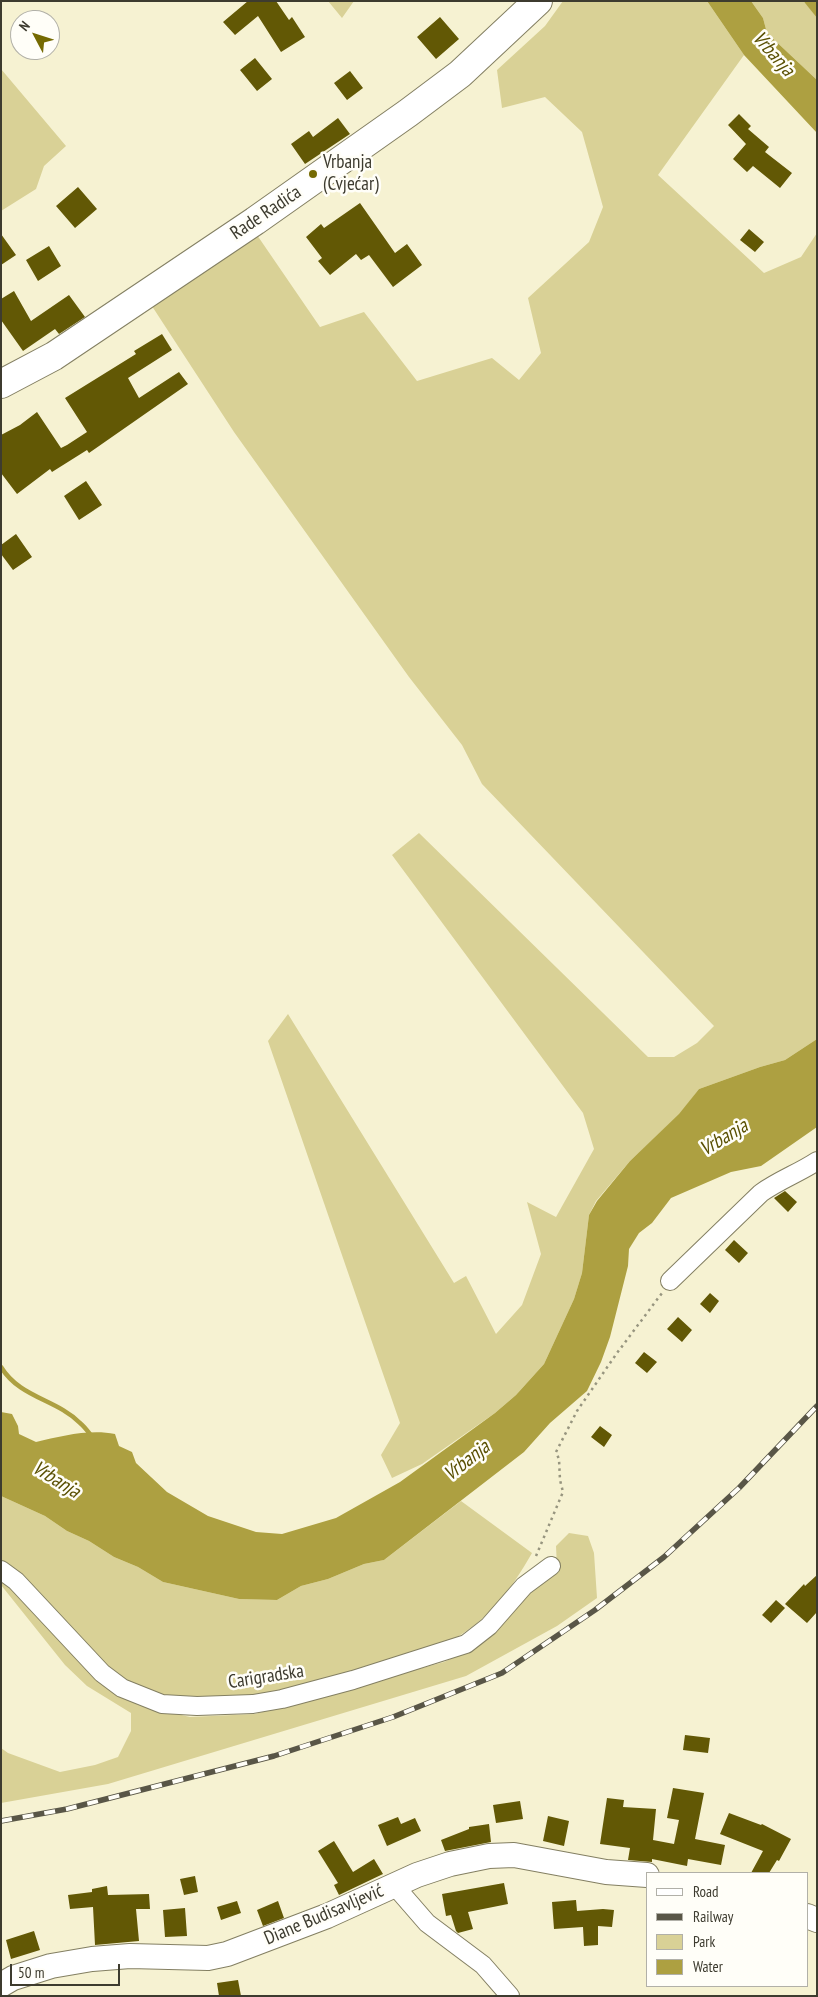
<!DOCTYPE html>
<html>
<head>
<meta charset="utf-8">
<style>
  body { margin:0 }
  #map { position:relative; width:818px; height:1997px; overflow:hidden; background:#f6f2d2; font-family:"PT Sans Narrow",sans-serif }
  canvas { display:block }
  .frame { position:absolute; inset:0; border:2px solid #3d3b2f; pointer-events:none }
  .legend { position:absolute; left:646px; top:1872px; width:162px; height:115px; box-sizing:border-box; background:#fffef8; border:1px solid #b1b0a8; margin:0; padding:6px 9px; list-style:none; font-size:15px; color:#3d3b2f }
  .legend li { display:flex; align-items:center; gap:10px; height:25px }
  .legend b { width:25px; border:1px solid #b1b0a8 }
  .north { position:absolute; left:10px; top:10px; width:50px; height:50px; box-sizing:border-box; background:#fffef8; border:1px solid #b1b0a8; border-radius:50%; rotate:310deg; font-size:14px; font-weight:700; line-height:20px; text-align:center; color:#3d3b2f }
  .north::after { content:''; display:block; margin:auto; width:18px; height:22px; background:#756a01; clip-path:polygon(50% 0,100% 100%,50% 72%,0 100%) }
  .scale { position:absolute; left:10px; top:1964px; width:110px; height:22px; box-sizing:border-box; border:2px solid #3d3b2f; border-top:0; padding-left:6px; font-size:15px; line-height:18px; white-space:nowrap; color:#3d3b2f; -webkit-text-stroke:4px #fffef8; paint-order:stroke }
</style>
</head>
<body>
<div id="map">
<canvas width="818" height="1997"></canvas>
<div class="frame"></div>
<ul class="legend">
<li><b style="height:6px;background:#fff"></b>Road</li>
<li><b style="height:6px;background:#595647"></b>Railway</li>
<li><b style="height:14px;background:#d9d196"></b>Park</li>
<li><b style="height:14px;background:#ada041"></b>Water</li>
</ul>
<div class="north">N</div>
<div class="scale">50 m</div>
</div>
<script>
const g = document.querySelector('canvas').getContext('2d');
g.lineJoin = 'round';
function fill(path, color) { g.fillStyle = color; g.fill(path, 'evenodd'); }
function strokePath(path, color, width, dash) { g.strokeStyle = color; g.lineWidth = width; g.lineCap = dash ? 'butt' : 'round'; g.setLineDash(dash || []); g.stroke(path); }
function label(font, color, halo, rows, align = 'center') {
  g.font = font + ' "PT Sans Narrow",sans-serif'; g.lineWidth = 5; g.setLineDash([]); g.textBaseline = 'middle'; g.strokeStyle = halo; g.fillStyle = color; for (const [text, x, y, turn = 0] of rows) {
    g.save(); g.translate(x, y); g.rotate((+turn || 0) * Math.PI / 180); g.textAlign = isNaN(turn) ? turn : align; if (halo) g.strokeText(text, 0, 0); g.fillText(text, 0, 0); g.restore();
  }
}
const green = new Path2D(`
  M328,1H354L342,18Z
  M563,1H707L744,55L658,175L764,273L801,257L817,233V1039L785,1060L760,1067L699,1089L680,1114L630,1161L596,1201L589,1215L582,1273L574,1299L544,1364L516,1395L495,1413L422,1464L392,1478L381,1455L400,1423L268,1041L288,1014L454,1283L466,1276L496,1334L522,1305L541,1254L527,1202L556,1217L594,1149L583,1113L392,855L419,833L648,1057H674L697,1043L714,1026L482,784L462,745L409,677L234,432L148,300L257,235L320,327L364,312L417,381L492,358L519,380L541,353L528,298L589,242L603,207L582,132L545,97L502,108L497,70L545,26Z
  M751,1H804L817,18V80L767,33L763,18Z
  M1,69L66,146L44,166L36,189L1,211Z
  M1,1496L45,1516L67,1531L89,1541L114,1557L138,1567L163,1582L239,1599L277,1600L301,1586L328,1579L364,1564L384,1560L461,1501L532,1553C510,1591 492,1616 454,1639L275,1694L173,1698L160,1696L122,1681L11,1567L1,1561Z
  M569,1533L588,1536L594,1553L597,1598L557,1626L466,1676L108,1784L1,1803V1748L8,1753L60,1772L95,1765L118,1757L131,1731V1713L87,1686L65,1665L1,1585V1578L6,1581L90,1673L138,1705L190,1717L255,1714L444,1662L470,1650L527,1592L557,1567L556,1546Z`);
const water = new Path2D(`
  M707,1H751L763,18L767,33L817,80V133L744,55Z
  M804,1H817V18L805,3Z
  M817,1039V1127L761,1166L731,1172L671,1198L652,1223L639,1233L629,1249L628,1266L610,1337L601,1362L587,1391L550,1423L524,1452L384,1560L364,1564L328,1579L301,1586L277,1600L239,1599L163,1582L138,1567L114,1557L89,1541L67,1531L45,1516L1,1496V1412L12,1414L18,1426L19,1434L36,1442C61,1436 90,1429 115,1434L119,1446L132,1452L136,1463L167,1492L208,1516L256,1532L282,1534L336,1518L400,1482L495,1413L516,1395L544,1364L574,1299L582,1273L589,1215L597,1201L630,1161L679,1114L699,1089L760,1067L785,1060Z`);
const stream = new Path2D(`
  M1,1367C20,1398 56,1399 80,1423C85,1427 89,1433 93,1438`);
const building = new Path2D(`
  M248,1H276L289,20L292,17L305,37L281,52L258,16L235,35L223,22Z
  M440,17L459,39L436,59L417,37Z
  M255,58L272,79L257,91L240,70Z
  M350,71L363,88L347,100L334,83Z
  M739,114L751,126L748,129L769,147L765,152L792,173L780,188L753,166L747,172L733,159L746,144L728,125Z
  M338,118L350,134L305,164L291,144L309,131L313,137Z
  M78,187L97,209L75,228L56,206Z
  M360,203L395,253L407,244L422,265L393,287L369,255L361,260L356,254L330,275L318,261L322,258L306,237L321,224L324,228Z
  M749,229L764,242L755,252L740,240Z
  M1,234L16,255L1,265Z
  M49,246L61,266L38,281L26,260Z
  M14,291L31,321L69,295L85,317L59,334L55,329L23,351L1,320V299Z
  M162,334L172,350L128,378L139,398L179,372L188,384L89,453L87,450L52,472L50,469L17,494L1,473V435L20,425L37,412L61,448L67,445L87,432L65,398L136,354L134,351Z
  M86,481L102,505L79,520L64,496Z
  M16,534L32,557L13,570L1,554V545Z
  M785,1191L797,1202L788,1212L774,1198Z
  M734,1240L748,1253L739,1263L725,1250Z
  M710,1293L719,1301L710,1313L700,1304Z
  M678,1317L692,1330L682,1342L667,1329Z
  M644,1352L657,1362L647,1373L635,1363Z
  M600,1426L612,1435L604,1447L591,1437Z
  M817,1575V1612L807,1623L785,1604L804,1584L805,1586Z
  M776,1600L785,1608L771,1623L762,1615Z
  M685,1735L710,1738L708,1753L683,1750Z
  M673,1788L704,1793L695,1839L725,1845L721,1865L688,1859L687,1866L652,1859V1862L628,1860L630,1848L600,1844L607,1798L624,1800L623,1807L656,1809L653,1840L674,1844L679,1820L667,1818Z
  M520,1801L523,1819L496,1823L493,1805Z
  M729,1813L761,1825L762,1824L791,1839L779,1861L777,1860L769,1873H751L763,1851L720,1834Z
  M548,1816L569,1821L564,1846L543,1841Z
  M398,1817L401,1824L415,1818L421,1831L387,1846L378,1825Z
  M489,1824L491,1842L445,1851L441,1840L469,1829V1827Z
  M334,1841L353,1872L374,1859L383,1874L339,1895L334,1885L338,1883L318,1851Z
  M195,1876L198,1892L184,1895L180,1879Z
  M504,1883L508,1904L468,1912L473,1929L458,1933L456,1931L451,1915L446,1916L442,1894Z
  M107,1886L108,1895L149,1894L150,1909H136L139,1941L95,1945L93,1907L70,1909L68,1895L92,1892V1889Z
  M576,1900L577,1911L603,1909L614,1910L612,1927L598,1926V1945L584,1946L583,1927L554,1929L552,1902Z
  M237,1901L241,1913L221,1920L217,1907Z
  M278,1901L284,1918L263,1926L257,1910Z
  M185,1908L187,1936L165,1937L163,1910Z
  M34,1931L40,1950L11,1959L6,1940Z
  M238,1980L241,1996H219L217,1983Z`);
const path = new Path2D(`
  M536,1556L563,1492L560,1480L559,1459L556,1452L577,1411L617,1353L662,1293`);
const street = new Path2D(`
  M670,1281L761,1193C779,1180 799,1173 817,1161
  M1,1570L16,1581L102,1673L122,1688L162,1704L197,1706L253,1704L282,1699L353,1680L466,1644L489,1626L524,1586L551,1566
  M394,1885L427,1923L483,1965L510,1996`);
const secondary = new Path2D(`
  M807,1916L817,1920
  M1,1985L13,1978L51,1966L92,1959L130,1956L208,1958L227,1954L327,1916L417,1875L450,1864L489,1856L514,1855L606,1872L647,1875`);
const primary = new Path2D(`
  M1,384L54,356L255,221L408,113L460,74L538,1`);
const rail = new Path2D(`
  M1,1821L67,1809L274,1756L393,1717L502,1673L595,1610L664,1557L739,1488L817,1406`);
const markers = [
  [313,174,5,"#756a01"]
];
const poiNames = [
  ["Vrbanja",323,163],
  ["(Cvjećar)",323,185]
];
const streetNames = [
  ["Rade Radića",266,213,-34],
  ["Carigradska",266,1677,-9],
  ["Diane Budisavljević",324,1915,-23]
];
const waterNames = [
  ["Vrbanja",773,54,49],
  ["Vrbanja",724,1138,-31],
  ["Vrbanja",467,1461,-38],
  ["Vrbanja",56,1480,32]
];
fill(green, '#d9d196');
fill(water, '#ada041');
strokePath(stream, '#ada041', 4.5);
fill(building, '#625805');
strokePath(street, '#837f62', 20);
strokePath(secondary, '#837f62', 26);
strokePath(primary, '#837f62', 30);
strokePath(path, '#97957f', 2.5, [2.5, 4]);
strokePath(street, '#fff', 18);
strokePath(secondary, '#fff', 24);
strokePath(primary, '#fff', 28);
strokePath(rail, '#595647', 5.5);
strokePath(rail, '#fffef8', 4, [11]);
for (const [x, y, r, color] of markers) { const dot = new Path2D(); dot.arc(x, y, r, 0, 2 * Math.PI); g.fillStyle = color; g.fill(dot); strokePath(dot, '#fffef8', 2); }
label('19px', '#3d3b2f', '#fffef8', poiNames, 'left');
label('19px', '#3d3b2f', '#fffef8', streetNames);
label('italic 20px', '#5a5003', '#fffef8', waterNames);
</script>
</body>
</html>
